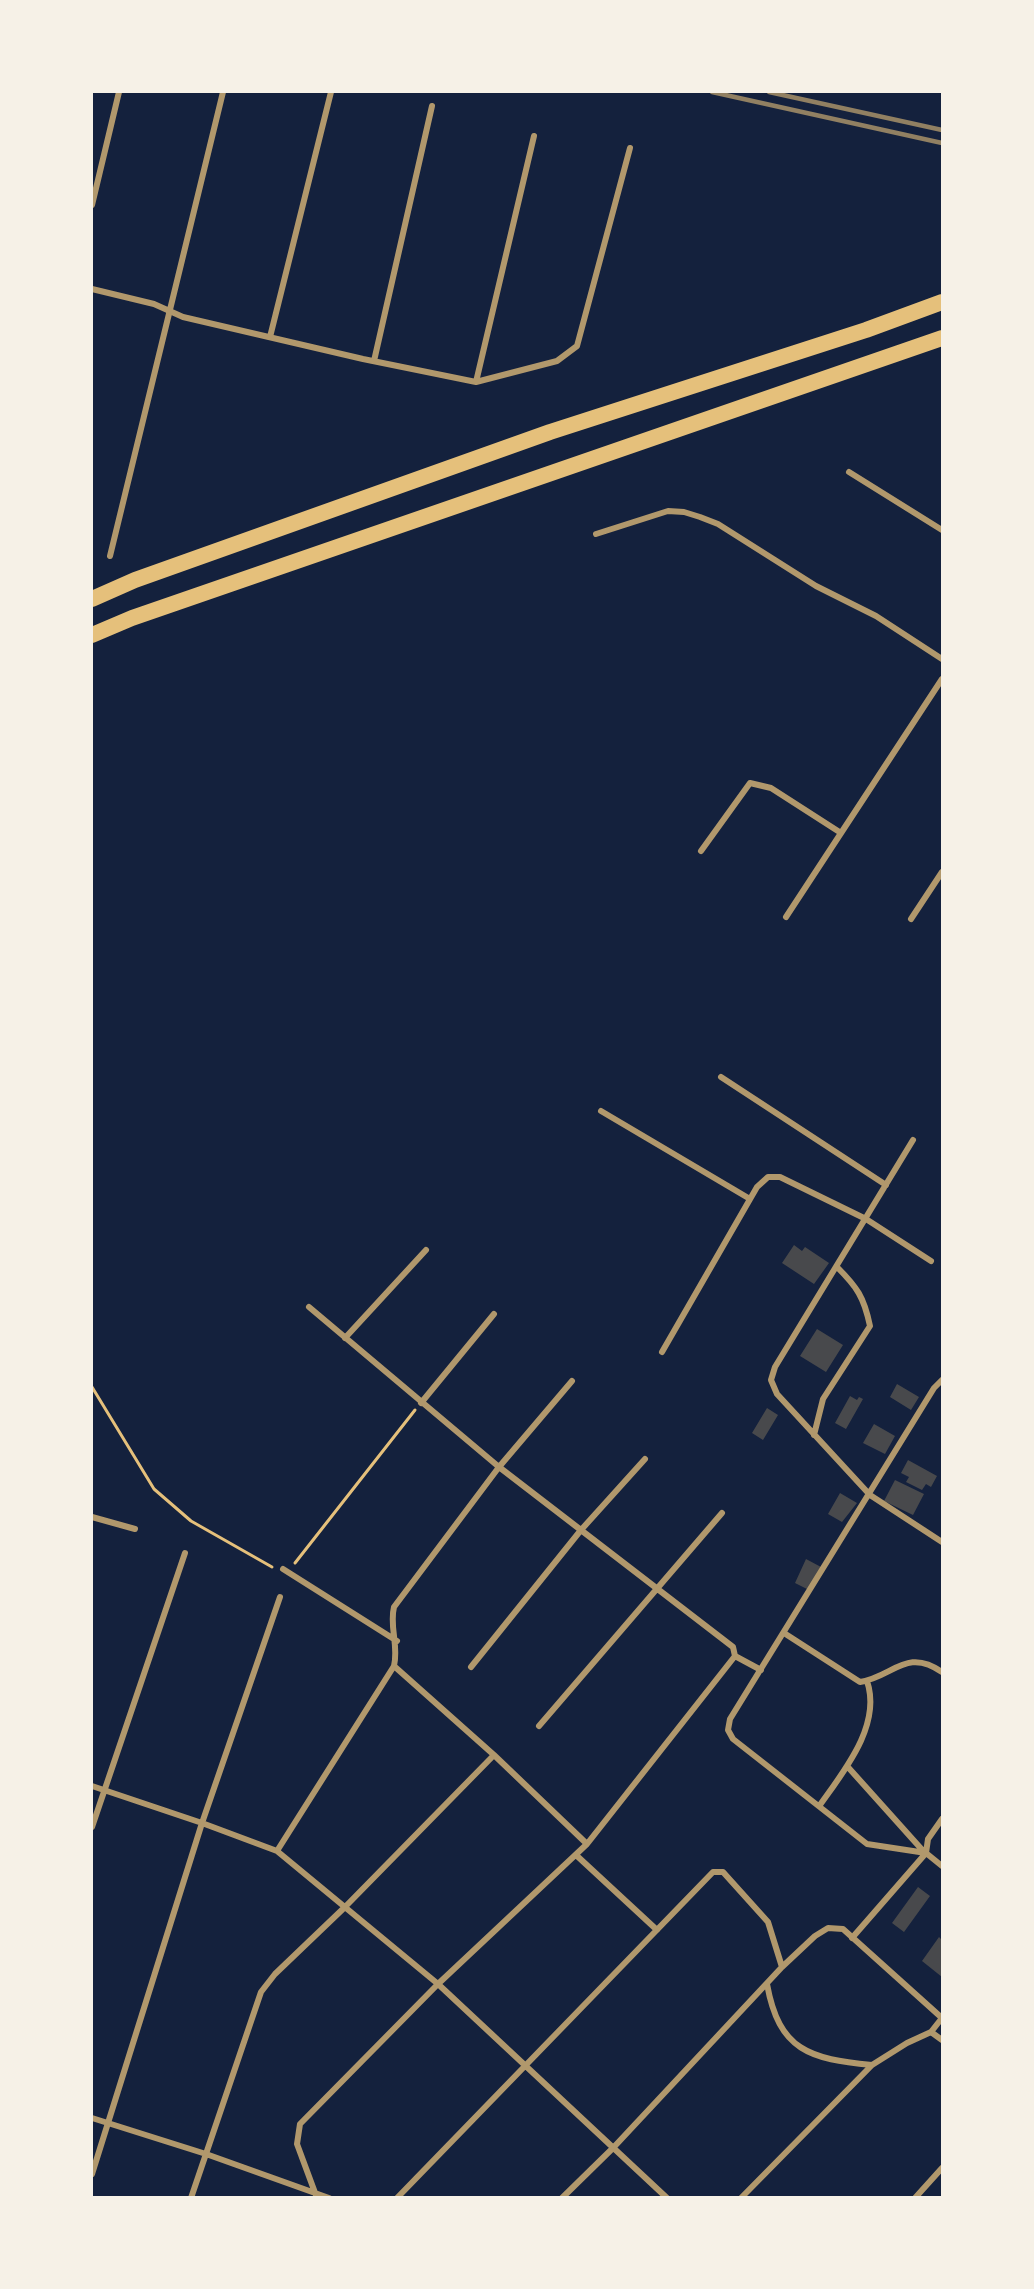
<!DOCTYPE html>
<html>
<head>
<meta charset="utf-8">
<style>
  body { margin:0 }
  #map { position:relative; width:1034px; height:2289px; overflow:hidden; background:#14213d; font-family:"Open Sans",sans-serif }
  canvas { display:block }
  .frame { position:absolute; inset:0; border:93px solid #f6f1e7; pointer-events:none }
</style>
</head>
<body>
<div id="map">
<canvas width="1034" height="2289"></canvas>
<div class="frame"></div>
</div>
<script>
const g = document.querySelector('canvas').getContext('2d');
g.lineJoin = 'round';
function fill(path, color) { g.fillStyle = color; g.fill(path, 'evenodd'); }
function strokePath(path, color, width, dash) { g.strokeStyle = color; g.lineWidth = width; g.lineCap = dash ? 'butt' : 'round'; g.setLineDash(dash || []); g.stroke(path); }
const building = new Path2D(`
  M794,1245L802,1251L805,1247L829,1263L814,1284L782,1263Z
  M817,1329L843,1345L826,1372L800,1356Z
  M897,1384L919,1397L911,1410L890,1397Z
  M850,1396L857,1400L859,1397L863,1399L846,1429L835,1423Z
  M767,1408L778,1415L763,1440L752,1433Z
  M874,1424L895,1436L885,1454L863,1443Z
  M908,1460L937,1476L931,1487L926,1484L922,1490L906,1482L909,1477L901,1473Z
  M895,1480L924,1494L913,1515L884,1501Z
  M840,1493L857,1503L842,1522L828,1514Z
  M806,1559L821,1567L809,1590L795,1583Z
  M918,1887L930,1896L904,1932L892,1923Z
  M939,1937L942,1940V1977L922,1961Z`);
const path = new Path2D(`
  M92,1387L154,1489L191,1521L272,1567
  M295,1563L415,1410`);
const minor = new Path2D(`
  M92,205L119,92
  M92,289L154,304L183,317L363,359L476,382L557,361L577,346L630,148
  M270,337L331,92
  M374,361L432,106
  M476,382L534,136
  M849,472L942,530
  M596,534L668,511L684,512L700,517L718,524L816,586L876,616L942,659
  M110,556L223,92
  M701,851L750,783L771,788L841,833
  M786,917L942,679
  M911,919L942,872
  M721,1077L886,1185
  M601,1111L750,1199
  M913,1140L775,1367L771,1380L777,1394L870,1495L942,1542
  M309,1307L499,1467L733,1647L735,1656L587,1844L438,1984L300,2124L297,2144L317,2198
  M345,1338L426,1250
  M662,1352L757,1187L768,1177H780L866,1219L931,1261
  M421,1403L494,1314
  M814,1435L823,1399L870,1326C864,1297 857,1287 837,1267
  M92,1517L135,1529
  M283,1569L397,1641
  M784,1633L860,1682C893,1677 906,1647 942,1672
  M735,1656L761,1670
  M394,1666L494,1755L587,1844
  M471,1667L581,1530L645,1459
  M539,1726L722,1513
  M847,1766L925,1853
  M92,1786L202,1823L277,1851L438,1984L667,2198
  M820,1805C844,1771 882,1725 867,1681
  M942,1819L928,1839L926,1853L942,1866
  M92,1827L185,1553
  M277,1851L394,1666C399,1645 389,1627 394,1607L499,1467L572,1381
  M926,1853L867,1844L733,1739L728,1730L730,1719L934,1388L942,1380
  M576,1855L657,1930
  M852,1938L926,1853
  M767,1984C779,2051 810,2059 872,2065
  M931,2032L942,2018
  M92,2118L206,2154L329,2198
  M92,2174L202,1823L280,1597
  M191,2198L261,1992L275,1974L345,1907L494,1755
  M397,2198L713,1872H723L768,1922L782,1967
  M562,2198L613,2148L782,1967L815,1936L828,1928L843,1929L942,2018
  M741,2198L872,2065L907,2043L931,2032L942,2040
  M915,2198L942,2168`);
const trunk = new Path2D(`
  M92,599L135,580L550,432L866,330L942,302
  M92,635L132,618L942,338`);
const rail = new Path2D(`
  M712,92L942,143
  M769,92L942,130`);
fill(building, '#48494c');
strokePath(path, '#e5c07b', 3);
strokePath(minor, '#b1986c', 6);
strokePath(trunk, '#e5c07b', 16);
strokePath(rail, '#918062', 4.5);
</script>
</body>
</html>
